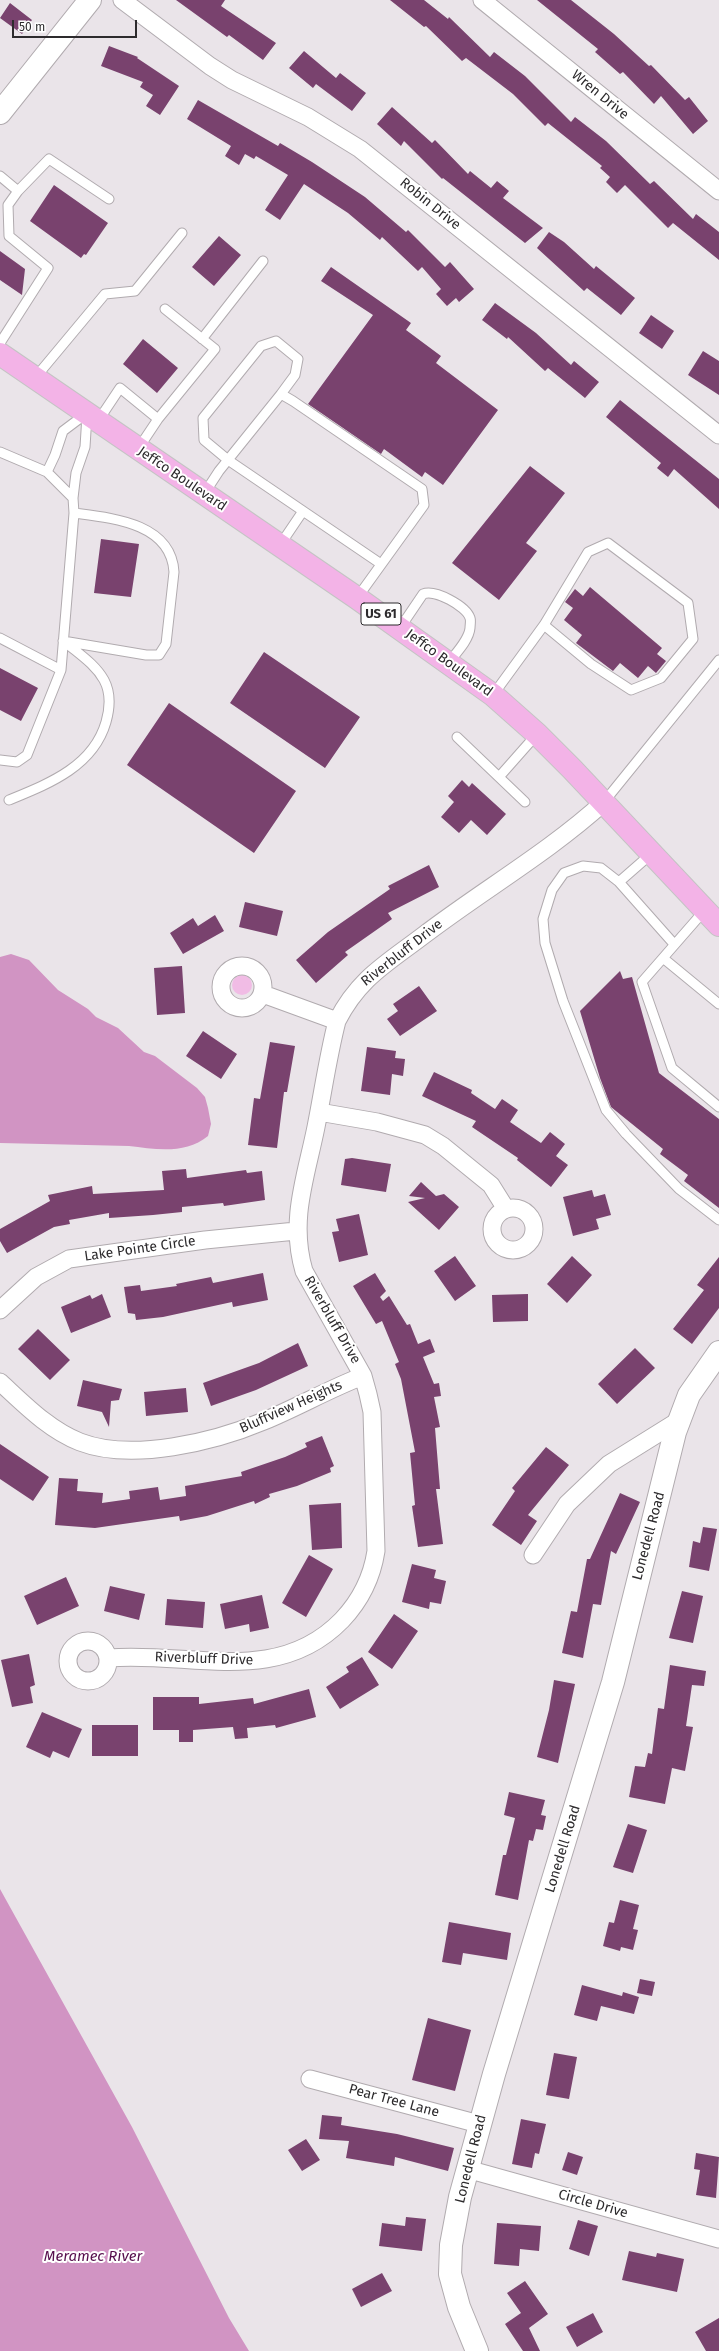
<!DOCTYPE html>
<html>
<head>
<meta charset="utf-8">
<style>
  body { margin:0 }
  #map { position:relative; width:719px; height:2351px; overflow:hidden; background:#eae4e9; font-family:"Fira Sans",sans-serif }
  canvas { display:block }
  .scale { position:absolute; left:12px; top:20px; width:125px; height:18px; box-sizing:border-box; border:2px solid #2d2b2d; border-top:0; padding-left:5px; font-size:12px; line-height:14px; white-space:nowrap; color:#2d2b2d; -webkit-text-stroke:3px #fff; paint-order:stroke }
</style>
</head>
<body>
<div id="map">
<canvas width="719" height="2351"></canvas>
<div class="scale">50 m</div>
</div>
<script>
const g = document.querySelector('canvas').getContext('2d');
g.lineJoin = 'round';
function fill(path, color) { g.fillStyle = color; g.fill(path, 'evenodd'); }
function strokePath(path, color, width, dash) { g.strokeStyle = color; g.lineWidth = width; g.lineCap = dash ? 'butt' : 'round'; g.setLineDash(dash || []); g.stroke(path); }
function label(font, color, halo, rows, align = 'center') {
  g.font = font + ' "Fira Sans",sans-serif'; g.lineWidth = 4; g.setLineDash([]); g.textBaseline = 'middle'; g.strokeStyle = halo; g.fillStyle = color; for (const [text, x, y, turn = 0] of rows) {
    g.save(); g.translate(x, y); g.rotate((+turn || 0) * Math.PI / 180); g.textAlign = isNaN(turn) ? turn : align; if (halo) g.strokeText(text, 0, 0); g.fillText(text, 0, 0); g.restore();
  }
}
const green = new Path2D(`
  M232 985a10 10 0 1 1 20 0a10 10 0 1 1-20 0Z`);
const water = new Path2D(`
  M11,954L29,960L58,990L88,1009L96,1017L118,1028L144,1052L155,1056L197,1088L205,1097L208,1108L211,1124L208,1136C185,1155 155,1149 129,1146L0,1143V957Z
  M0,1889L132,2127L229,2318L249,2351H0Z`);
const building = new Path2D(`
  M176,0H225L221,6L276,43L263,60L229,35L227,37Z
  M390,0H424L448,19L449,17L490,57L494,52L525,76L571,122L575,117L606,141L650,184L654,181L693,219L696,214L719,232V260L673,223L668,228L625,185L617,193L606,182L610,177L600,168L602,166L548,123L545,126L513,94L466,58L462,61L426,26L424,27Z
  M537,0H571L614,34L649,66L651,65L685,100L689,97L708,121L693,134L661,96L654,104L623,72L620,74L595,52L598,49Z
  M10,3L32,20L22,34L0,18Z
  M109,46L138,57L137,58L179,86L160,115L146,106L153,95L140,87L143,82L101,66Z
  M304,51L336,78L340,73L366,93L352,111L316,84L313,88L289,68Z
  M198,100L278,146L280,143L312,162L365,197L406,232L408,230L445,267L450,262L474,289L459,302L456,298L447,306L436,294L441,289L422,267L418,271L382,237L380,240L348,213L304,184L280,220L265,210L288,175L256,156L254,159L245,154L239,165L225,156L231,146L187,119Z
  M392,107L432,143L435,140L468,174L470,171L491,188L497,181L509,191L503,198L543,228L525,243L443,178L442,179L404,141L401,146L377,124Z
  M54,185L108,223L86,255L84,254L81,258L30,221Z
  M549,232L564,242L594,269L596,266L635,298L621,315L587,288L584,291L537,248Z
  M219,236L241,255L214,286L192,267Z
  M0,251L25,269L22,295L0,280Z
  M331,267L411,323L406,330L441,356L436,363L498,410L443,485L425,472L422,477L384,449L381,454L308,404L373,315L321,281Z
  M495,303L536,333L571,365L574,361L599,382L585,398L548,368L545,371L508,337L507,339L482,320Z
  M651,315L674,331L662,349L639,333Z
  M143,339L178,368L157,393L123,364Z
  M703,351L719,361V395L688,375Z
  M620,400L719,479V509L674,469L668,477L657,468L661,463L606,417Z
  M530,466L565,493L526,543L537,551L499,600L452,563Z
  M101,539L139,544L131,597L94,593Z
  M590,587L662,648L657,654L666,661L656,673L648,666L638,678L620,663L613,671L576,643L582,635L564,620L573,608L565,602L575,589L583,596Z
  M264,652L360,717L325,768L230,703Z
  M0,668L38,688L21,721L0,710Z
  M169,703L296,791L254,853L127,765Z
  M462,780L469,787L472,783L506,814L487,835L471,820L459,833L441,817L454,802L448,796Z
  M429,865L439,887L388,913L392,919L345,952L348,955L316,983L296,960L328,932L390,889L388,886Z
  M245,902L283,911L277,936L239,927Z
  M215,915L224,931L183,954L170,933L193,918L198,926Z
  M182,966L185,1013L157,1015L154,968Z
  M620,971L623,979L632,977L659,1073L719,1119V1208L684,1181L688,1175L660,1154L663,1149L611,1107L600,1078L580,1011Z
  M419,986L437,1011L400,1036L387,1019L398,1011L393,1004Z
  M203,1031L237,1054L221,1079L186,1056Z
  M270,1042L295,1046L287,1092H284L277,1148L248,1145L254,1098L260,1099Z
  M367,1047L396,1051L395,1058L405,1059L403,1076L392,1074L390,1095L361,1091Z
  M434,1072L472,1090L471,1093L495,1109L502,1099L518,1110L510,1122L541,1143L550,1132L565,1144L556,1156L568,1165L551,1187L517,1160L518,1158L472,1127L476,1121L422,1096Z
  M352,1158L391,1164L386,1192L341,1185L345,1159Z
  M186,1169L187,1178L246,1170L247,1173L262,1171L265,1200L224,1206L223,1203L182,1207V1212L153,1215L109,1218V1213L69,1220L70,1224L54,1227L7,1253L0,1241V1229L50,1201L48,1195L92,1186L93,1194L164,1190L162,1171Z
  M421,1182L436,1196L444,1194L459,1207L439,1230L408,1202L425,1198L409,1196Z
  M592,1190L594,1197L605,1194L611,1215L596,1219L599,1229L573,1236L563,1197Z
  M359,1214L368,1255L339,1262L332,1232L339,1231L336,1219Z
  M455,1256L476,1286L455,1301L434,1271Z
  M572,1256L592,1275L567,1303L547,1284Z
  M719,1257V1308L692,1344L673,1329L704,1290L697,1285Z
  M263,1273L268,1300L233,1307L232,1302L163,1317L136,1320L135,1314L128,1313L124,1287L140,1285L141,1291L177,1286L176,1284L211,1277L213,1283Z
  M375,1273L386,1291L380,1297L383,1301L389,1296L407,1325L410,1324L418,1344L430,1339L435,1352L423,1357L434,1384L439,1383L441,1396L434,1397L440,1427L435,1428L440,1489H436L443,1544L418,1547L412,1506L415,1505L410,1453L415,1452L401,1379L395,1364L399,1362L382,1321L376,1324L353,1286Z
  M102,1294L111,1317L71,1333L61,1307L90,1295L92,1299Z
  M528,1294V1321L493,1322L492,1295Z
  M38,1329L70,1360L50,1380L18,1349Z
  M298,1343L308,1366L256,1390L211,1406L203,1383L259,1363Z
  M635,1348L655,1368L617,1404L598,1384Z
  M83,1380L122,1389L119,1400L111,1401L109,1427L102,1412L77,1406Z
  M186,1388L188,1412L146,1416L144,1392Z
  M322,1436L334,1466L330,1468L331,1472L297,1486L269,1494L270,1497L255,1504L254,1501L207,1516L180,1521L179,1516L95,1528L55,1525L59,1478L78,1479L77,1491L103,1493L102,1503L130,1499L129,1491L158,1487L160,1500L186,1496L185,1486L242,1476L241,1472L285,1457L307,1447L305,1443Z
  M0,1444L49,1477L33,1501L0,1479Z
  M546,1447L569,1465L528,1515L537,1521L521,1545L492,1525L515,1491L512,1488Z
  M620,1493L640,1502L616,1554L611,1551L601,1605L593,1604L583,1658L562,1653L571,1611L577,1612L587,1559H590Z
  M341,1503L342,1548L312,1550L309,1505Z
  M703,1527L717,1529L709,1571L689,1567L693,1541L700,1543Z
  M309,1555L333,1569L306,1617L282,1603Z
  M412,1564L436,1570L434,1578L446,1581L441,1604L430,1602L429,1609L402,1602Z
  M66,1577L79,1606L37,1625L24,1596Z
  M110,1586L145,1594L139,1620L104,1611Z
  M682,1591L703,1596L693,1643L669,1638Z
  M262,1595L269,1628L250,1632L249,1624L225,1629L220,1604Z
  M167,1599L205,1602L203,1628L165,1625Z
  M394,1614L418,1631L392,1669L368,1652Z
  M29,1654L35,1685L30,1687L33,1703L12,1707L1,1660Z
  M362,1657L379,1685L340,1709L326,1687L349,1672L346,1667Z
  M670,1665L706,1671L704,1686L692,1685L686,1726L693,1727L685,1771L672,1768L665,1804L629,1797L635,1766L645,1767L648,1753L652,1754L658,1708L664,1709Z
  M554,1680L575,1684L558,1763L537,1757L549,1710Z
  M309,1689L316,1717L276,1728L275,1725L247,1728L248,1738L235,1739L233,1727L193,1730V1742H179V1730H153V1697H199V1704L253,1698L254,1704Z
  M42,1712L82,1729L69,1758L53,1751L50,1758L26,1747Z
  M92,1725H138V1756H92Z
  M509,1792L545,1800L541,1815L546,1816L543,1830L536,1829L533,1841L529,1840L518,1900L495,1895L503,1855H506L515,1818L504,1815Z
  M628,1824L647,1830L633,1873L613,1867Z
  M620,1900L639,1905L633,1929L638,1930L633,1950L621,1947L620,1951L603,1946L609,1922L614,1923Z
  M449,1922L511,1933L507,1960L463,1953L461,1965L442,1962Z
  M640,1979L655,1982L652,1996L637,1993Z
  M582,1985L622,1996L623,1992L639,1997L634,2014L601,2006L597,2021L574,2015Z
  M428,2018L471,2030L455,2091L412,2080Z
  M554,2053L577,2057L569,2099L546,2095Z
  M322,2115L342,2117L341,2125L397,2134L454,2148L448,2171L395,2157L394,2166L346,2158L349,2141L319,2139Z
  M521,2119L546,2124L539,2154L535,2153L532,2168L512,2164Z
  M306,2139L320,2160L302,2171L288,2150Z
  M568,2152L583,2157L577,2175L562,2170Z
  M696,2153L719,2157L716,2198L696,2195L700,2170L694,2169Z
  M406,2217L426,2219L422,2251L379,2246L382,2223L405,2226Z
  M578,2220L598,2226L589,2256L569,2249Z
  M497,2223L541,2226L539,2251L520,2249L519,2266L494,2264Z
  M629,2251L656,2257L657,2253L684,2259L677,2292L622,2280Z
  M382,2273L392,2291L361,2307L352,2289Z
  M525,2281L548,2314L529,2328L540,2351H523L505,2324L521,2313L507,2293Z
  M593,2313L603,2332L577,2347L566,2327Z
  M719,2318V2351H706L695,2332Z`);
const service = new Path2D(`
  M0,176L18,191
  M202,339L263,261
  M0,343L48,268L9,236L8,205L18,191L49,159L109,199
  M35,378L105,294L135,291L182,233
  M98,421L120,388L158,419
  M138,449L158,419L215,349L165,309
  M0,452L47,472L73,498L74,513L61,670L0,638
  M47,472L55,455L63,431L87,413
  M204,494L219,471L281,394L293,401L422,489L424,505L357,598
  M73,498L76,473L85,447L87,415
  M303,511L381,564
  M280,545L303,511L228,460L204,440L203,418L261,346L276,341L298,359L295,375L281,394
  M400,628L423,594C435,589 466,606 470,618C471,621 470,625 470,628C469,640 456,653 449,662
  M63,641L146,655H159L166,644L174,572C171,523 112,518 74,513
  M493,695L544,625L588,552L608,543L688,603L693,639L661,678L631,690L591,664L544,625
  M457,737L525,802
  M0,760L17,762L27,755L61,670
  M499,777L537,734
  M9,800C48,784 93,767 106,722C110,708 111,693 104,680C95,664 79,654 65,642
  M604,802L719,660
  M619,882L651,854
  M704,911L642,982L672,1068L719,1107
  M674,944L619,882L601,868L583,866L564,873L552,890L543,919L545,943L563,1001L606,1110L626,1134L679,1189L719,1220
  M663,958L719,1004`);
const minor = new Path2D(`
  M122,0L210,66L232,80L308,117L360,149L719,435
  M482,0L719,191
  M221 987a21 21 0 1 1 42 0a21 21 0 1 1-42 0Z
  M263,994L337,1021
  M319,1112L377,1122L425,1135L443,1146L491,1185L506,1209
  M492 1229a21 21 0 1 1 42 0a21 21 0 1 1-42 0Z
  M0,1310L36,1277L69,1259L205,1240L296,1231
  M0,1382C24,1404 49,1430 80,1442C132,1462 214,1442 264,1421C298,1407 329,1389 363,1376
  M533,1555L567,1504L609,1464L678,1421
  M68 1661a20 20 0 1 1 40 0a20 20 0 1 1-40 0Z
  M109,1658C190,1651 277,1687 342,1620C360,1601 372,1577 376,1551L372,1412L368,1394L363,1376L304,1271C289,1220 306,1177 316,1127C323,1092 328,1056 337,1021C359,978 386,964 424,935C483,890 549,852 604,802
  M310,2079L479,2124
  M467,2169L719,2239`);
const tertiary = new Path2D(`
  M0,113L90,0
  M477,2351L459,2307L450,2274L451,2245L460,2197L494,2074L613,1682L675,1432L689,1395L719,1352`);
const primary = new Path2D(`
  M0,354L357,598L493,695L537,734L572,769L719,925`);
const shields = [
  [381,614,40]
];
const shieldNames = [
  ["US 61",381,614]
];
const streetNames = [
  ["Wren Drive",600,95,39],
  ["Robin Drive",430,204,39],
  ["Jeffco Boulevard",182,479,34],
  ["Jeffco Boulevard",449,663,36],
  ["Riverbluff Drive",402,953,-38],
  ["Lake Pointe Circle",140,1249,-8],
  ["Riverbluff Drive",332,1320,60],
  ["Bluffview Heights",291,1407,-24],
  ["Lonedell Road",649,1536,-75],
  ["Riverbluff Drive",204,1659,2],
  ["Lonedell Road",563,1849,-73],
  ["Pear Tree Lane",394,2101,15],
  ["Lonedell Road",471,2159,-76],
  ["Circle Drive",593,2204,16]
];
const waterNames = [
  ["Meramec River",93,2257]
];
fill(green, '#f1bce5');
fill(water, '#d194c3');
fill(building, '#79426e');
strokePath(service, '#b1abaf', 11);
strokePath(minor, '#b1abaf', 19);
strokePath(tertiary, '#b1abaf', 24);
strokePath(primary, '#c4c4c4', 24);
strokePath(service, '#fff', 9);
strokePath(minor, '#fff', 17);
strokePath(tertiary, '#fff', 22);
strokePath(primary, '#f3b3e7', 22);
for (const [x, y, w] of shields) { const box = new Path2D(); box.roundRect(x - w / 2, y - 11, w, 22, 3); g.fillStyle = '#fff'; g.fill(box); strokePath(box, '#2d2b2d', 1); }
label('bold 13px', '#2d2b2d', null, shieldNames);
label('14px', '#2d2b2d', '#fff', streetNames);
label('italic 15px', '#570f4d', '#fff', waterNames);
</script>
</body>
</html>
